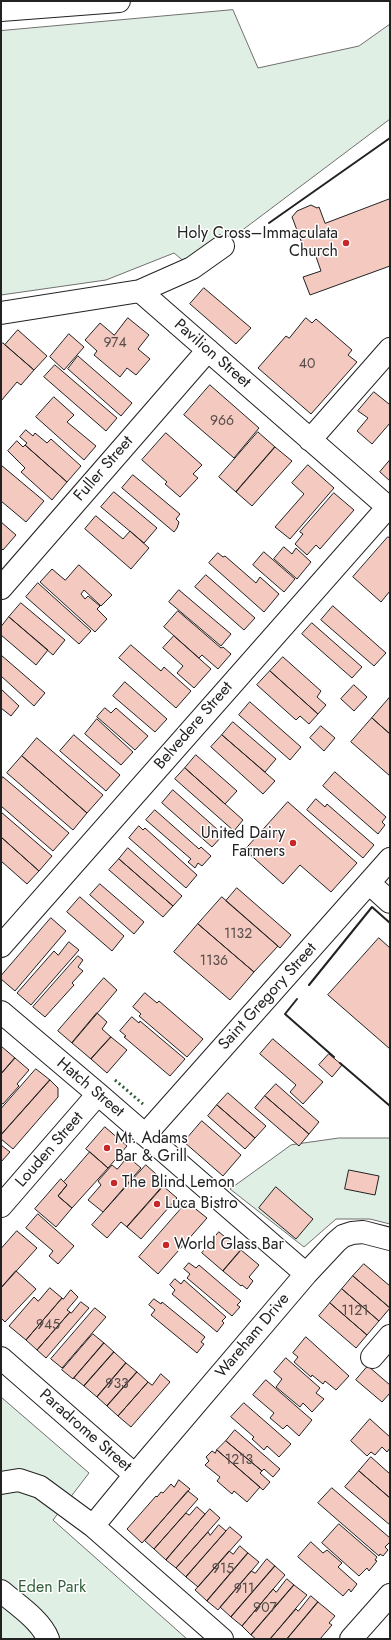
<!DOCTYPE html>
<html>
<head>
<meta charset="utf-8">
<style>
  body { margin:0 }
  #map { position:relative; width:391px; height:1640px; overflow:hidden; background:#fff; font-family:Jost,sans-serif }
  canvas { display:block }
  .frame { position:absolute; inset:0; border:2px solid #222; pointer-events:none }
</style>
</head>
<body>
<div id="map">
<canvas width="391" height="1640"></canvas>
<div class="frame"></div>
</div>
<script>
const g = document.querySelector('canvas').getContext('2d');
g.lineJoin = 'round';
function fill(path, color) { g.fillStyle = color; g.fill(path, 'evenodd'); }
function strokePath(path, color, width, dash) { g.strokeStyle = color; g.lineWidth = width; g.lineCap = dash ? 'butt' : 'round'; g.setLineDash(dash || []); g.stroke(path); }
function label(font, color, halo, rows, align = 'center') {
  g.font = font + ' Jost,sans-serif'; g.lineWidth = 3; g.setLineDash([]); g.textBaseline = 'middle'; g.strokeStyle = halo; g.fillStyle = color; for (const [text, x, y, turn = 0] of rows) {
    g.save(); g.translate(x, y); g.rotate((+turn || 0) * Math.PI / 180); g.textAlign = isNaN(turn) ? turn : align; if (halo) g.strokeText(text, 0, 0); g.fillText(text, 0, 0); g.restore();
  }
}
const green = new Path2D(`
  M233,10L258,68L359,46L390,24V119L192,268L174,253L106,280L1,295V31Z
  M339,1138H390V1224L370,1219H336L304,1247L230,1189L291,1145Z
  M1,1397L89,1473L53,1520L187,1639H1Z`);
const building = new Path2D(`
  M390,199V266L310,295L303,277L321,271L314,251L306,254L292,217L297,211L311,205L317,208L319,207L325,223Z
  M204,288L251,328L236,344L190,304Z
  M128,318L149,335L138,349L150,359L136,375L127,368L120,377L94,355L97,351L85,340L100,323L114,335Z
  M306,318L312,323L316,319L352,350L348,355L357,362L311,414L258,368L286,336L289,338Z
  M18,330L47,356L34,370L5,345Z
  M69,334L84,347L64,370L50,357Z
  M3,343L34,370L21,385L17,382L1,401V345Z
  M78,356L132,403L121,416L68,369Z
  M55,365L117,418L106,431L44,377Z
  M210,385L259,428L234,458L184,415Z
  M374,392L389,404L390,403V423L372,444L357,431L368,418L358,411Z
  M54,397L74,415L67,422L96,446L84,460L36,417Z
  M26,430L33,436L35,433L47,443L51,439L81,466L67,482L25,445L27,443L20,437Z
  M258,432L275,447L236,492L219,477Z
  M166,433L202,465L193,474L198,478L180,497L165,484L167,482L142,460Z
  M17,441L23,447L25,445L67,482L52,500L21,472L25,468L8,451Z
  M275,447L292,461L252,506L236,492Z
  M390,460V481L380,472Z
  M1,465L44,501L26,522L1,501Z
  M308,465L334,488L290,539L275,527L304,494L292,483Z
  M133,475L180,514L176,519L179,522L177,528L174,532L122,488Z
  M114,492L157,528L144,543L101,507Z
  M334,493L354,510L320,549L316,545L307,555L295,544L303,534L300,532Z
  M96,516L123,539L130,531L149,548L131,569L85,529Z
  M1,522L16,535L3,550L1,548Z
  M388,537L390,538V591L381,602L353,577Z
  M284,547L292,554L296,548L311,562L297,579L274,559Z
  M264,552L295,579L284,592L253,565Z
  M218,553L223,557L225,556L256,583L260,577L279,594L264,612L209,563Z
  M79,565L112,595L101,606L84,590L81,594L85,599L88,596L100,606L97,609L107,619L95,632L40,582L52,569L65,580Z
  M206,575L255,618L244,630L195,587Z
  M38,583L91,631L79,644L26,597Z
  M179,590L231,634L221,646L169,602Z
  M21,603L65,640L53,655L9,617Z
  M333,606L386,653L374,666L321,620Z
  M178,611L221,648L223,647L231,654L218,669L202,655L199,658L164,627Z
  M9,617L48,650L36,665L1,635V627Z
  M312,623L362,667L352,678L302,634Z
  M174,636L211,669L194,688L177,673L183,666L163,648Z
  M131,645L161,671L164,667L191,691L176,708L119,658Z
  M1,655L45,693L34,706L1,676Z
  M283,657L321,691L317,697L326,705L318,714L270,671Z
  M270,671L318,714L309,724L300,716L296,720L257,685Z
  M125,682L167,719L155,732L113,696Z
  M354,685L367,697L354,711L341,699Z
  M1,689L19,706L11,716L1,708Z
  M390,697V734L372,718Z
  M250,702L301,747L290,760L239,715Z
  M105,708L111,713L116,708L148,736L135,750L97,717Z
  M372,718L390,734V776L351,742Z
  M97,719L133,752L121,765L85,734Z
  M233,722L276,759L265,772L222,735Z
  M321,726L335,738L324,751L310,738Z
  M74,735L120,775L106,791L60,751Z
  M222,735L275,781L263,794L211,747Z
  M37,738L103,795L87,813L22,756Z
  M196,755L237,791L225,804L185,768Z
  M22,756L87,813L73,830L7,773Z
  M185,768L243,820L234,831L175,779Z
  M335,772L386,817L382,822L385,825L378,834L323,786Z
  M3,777L69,833L53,851L1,806V780Z
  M173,790L218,830L217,832L222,836L212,847L162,803Z
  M316,799L325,807L327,804L374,845L363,858L307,810Z
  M288,802L357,863L331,892L300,865L283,884L245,850Z
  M155,810L199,849L201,847L211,856L202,866L198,863L195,868L188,862L191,859L146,820Z
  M1,812L52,856L39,871L1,837Z
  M139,826L143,830L145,828L197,875L186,888L129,838Z
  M1,837L39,871L27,884L1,861Z
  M128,848L182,896L173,906L119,859Z
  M119,859L173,906L163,917L109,870Z
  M100,884L144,922L134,934L90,895Z
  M237,888L291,935L280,948L226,901Z
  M80,897L124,936L112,951L67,912Z
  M222,897L278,946L254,972L198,924Z
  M51,918L66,931L15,991L1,979V976Z
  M198,924L254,972L230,1000L174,952Z
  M379,938L390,948V1049L328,995Z
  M69,942L79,950L31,1005L17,993L54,951L58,955Z
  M78,956L83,960L78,967L83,971L72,983L74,985L45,1017L33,1007Z
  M104,978L117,990L72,1043L58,1031Z
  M145,993L157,1003L159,1001L203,1039L187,1057L139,1016L141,1014L133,1007Z
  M97,1013L107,1022L102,1029L111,1037L91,1059L72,1043Z
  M132,1017L139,1023L140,1021L185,1059L170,1076L124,1037L126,1036L120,1031Z
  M111,1037L127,1050L107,1073L91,1059Z
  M273,1039L323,1082L303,1104L290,1092L296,1085L260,1054Z
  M1,1046L15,1058L1,1074Z
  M329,1054L342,1065L332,1077L319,1065Z
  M15,1058L29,1070L17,1084L19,1086L3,1104L1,1103V1074Z
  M36,1069L50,1080L1,1135V1109Z
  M50,1080L58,1088V1097L13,1149L1,1139V1135Z
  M276,1084L319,1122L309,1134L265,1096Z
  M228,1093L266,1126L255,1138L217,1105Z
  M265,1096L309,1134L299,1146L255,1108Z
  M217,1105L255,1138L245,1149L208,1116Z
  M202,1121L241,1155L223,1176L184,1142Z
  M105,1127L127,1146L108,1168L86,1149Z
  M1,1145L10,1152L1,1162Z
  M90,1152L108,1168L72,1208L58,1196L67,1185L64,1182Z
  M128,1157L141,1168L103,1212L88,1200L101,1185L98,1181L112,1165L117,1169Z
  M146,1165L166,1183L127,1227L121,1222L107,1238L92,1225Z
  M349,1170L379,1176L375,1195L345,1189Z
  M61,1179L67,1185L58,1196L72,1208L56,1227L35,1209Z
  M163,1186L177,1198L141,1239L127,1227Z
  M276,1187L313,1219L296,1239L259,1208Z
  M187,1202L207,1218L158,1274L139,1257Z
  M38,1214L74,1246L58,1264L49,1256L53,1251L26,1228Z
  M17,1231L37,1248L1,1288V1249Z
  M219,1232L241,1250L223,1271L202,1253Z
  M241,1250L259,1265L249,1277L253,1281L247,1289L242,1285L241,1286L223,1271Z
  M189,1263L196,1268L199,1265L241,1301L237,1305L240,1307L232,1316L187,1278L190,1274L184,1269Z
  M364,1264L390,1286V1308L353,1276Z
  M16,1271L36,1289L5,1322L1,1318V1288Z
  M353,1276L390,1308L379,1321L342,1289Z
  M175,1279L181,1284L184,1280L226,1317L222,1321L224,1323L217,1332L172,1294L175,1290L170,1285Z
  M50,1288L62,1298L26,1340L9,1326L34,1297L38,1301Z
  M342,1289L379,1321L367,1335L330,1303Z
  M71,1290L78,1297L67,1310L70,1312L37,1350L26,1340L62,1298L63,1299Z
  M154,1299L161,1304L162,1302L205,1337L201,1342L204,1344L197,1353L151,1315L155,1310L149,1305Z
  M81,1302L89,1308L46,1358L37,1350L70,1312L71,1313Z
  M330,1303L367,1335L356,1348L319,1316Z
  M95,1308L106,1317L62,1368L51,1359Z
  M93,1334L104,1343L73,1379L62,1370Z
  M306,1337L349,1376L336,1390L325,1381L323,1384L312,1375L311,1377L294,1362L298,1357L293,1353Z
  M104,1343L114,1352L84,1386L74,1378Z
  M114,1352L126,1363L97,1397L84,1386Z
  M286,1358L320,1388L316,1393L324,1399L312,1412L303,1403L300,1407L276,1387L282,1379L274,1372Z
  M126,1363L137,1372L107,1406L97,1397Z
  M368,1366L390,1385V1393L382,1402L356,1380Z
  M137,1372L148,1382L118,1416L107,1406Z
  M161,1374L170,1382L131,1427L118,1416L148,1382L152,1385Z
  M266,1380L312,1420L299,1436L287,1425L283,1429L270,1418L274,1413L253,1395Z
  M244,1403L291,1444L279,1457L267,1446L264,1450L252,1439L254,1437L231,1417Z
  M370,1419L390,1437V1448L387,1452L382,1447L375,1455L371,1452L367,1456L351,1441Z
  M235,1430L280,1469L273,1477L264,1469L262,1471L226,1441Z
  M226,1441L262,1471L260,1473L270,1482L263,1490L217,1450Z
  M217,1450L260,1487L247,1502L234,1491L232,1494L217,1481L220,1477L205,1465L209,1461L206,1457L212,1451L215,1453Z
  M371,1457L390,1474V1498L359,1471Z
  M359,1471L390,1498V1525L345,1487Z
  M179,1480L190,1489L142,1543L127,1529L156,1496L157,1497L161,1492L163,1493L171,1484L174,1487Z
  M332,1488L390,1538V1542L385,1547L388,1550L383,1556L380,1554L379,1556L318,1503Z
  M188,1491L198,1499L154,1549L145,1541Z
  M197,1507L205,1514L166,1560L154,1549L186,1513L189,1515Z
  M210,1509L220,1518L176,1568L166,1560Z
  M339,1524L377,1557L375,1560L377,1561L369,1571L367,1568L359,1576L322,1543Z
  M219,1525L226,1531L186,1577L176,1568L208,1532L210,1535Z
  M230,1527L242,1537L198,1587L186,1577Z
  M311,1542L323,1553L327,1550L342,1563L338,1567L357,1584L351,1592L349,1589L343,1596L298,1557Z
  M240,1546L248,1553L207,1601L195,1590L229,1551L233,1554Z
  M248,1553L259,1562L218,1610L207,1601Z
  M267,1559L275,1566L231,1617L220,1607L251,1571L255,1573Z
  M275,1566L285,1575L242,1626L231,1617Z
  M287,1579L294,1585L251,1635L242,1626L273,1589L276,1592Z
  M294,1585L307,1595L270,1639H256L251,1635Z
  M311,1596L318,1602L287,1639H270L296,1609L298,1611Z
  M318,1602L335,1616L329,1623L332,1625L320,1639H287Z`);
const minor = new Path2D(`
  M1,10L119,1
  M140,291L192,268L223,246
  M1,313L140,291L390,509
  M310,440L390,349
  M1,588L208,350
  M369,883L390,902
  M1,946L388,507
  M1,1012L98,1094L306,1274
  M145,1135L390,859
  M1,1206L98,1094
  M372,1357L390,1336
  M1,1358L135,1475
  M1,1483L19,1480L40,1487L93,1526L222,1639
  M93,1526L135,1475L306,1274L336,1242L343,1236L352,1233L363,1232L390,1239
  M1,1591C16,1604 41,1620 48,1639
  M351,1639L390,1595`);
const hedge = new Path2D(`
  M115,1080L143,1104`);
const wall = new Path2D(`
  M269,223L390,138
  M309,985L372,907L390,923
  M297,999L285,1014L334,1057
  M340,1063L390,1106`);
const markers = [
  [346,243,4,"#c62828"],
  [293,843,4,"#c62828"],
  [107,1148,4,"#c62828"],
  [114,1183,4,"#c62828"],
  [157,1204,4,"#c62828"],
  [166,1245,4,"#c62828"]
];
const numberNames = [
  ["974",115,344],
  ["40",307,365],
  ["966",222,422],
  ["1132",238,935],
  ["1136",214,962],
  ["1121",355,1312],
  ["945",48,1326],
  ["933",117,1385],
  ["1213",239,1461],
  ["915",223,1570],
  ["911",244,1590],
  ["907",265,1609]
];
const poiNames = [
  ["Holy Cross–Immaculata",338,234,"right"],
  ["Church",338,252,"right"],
  ["United Dairy",285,834,"right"],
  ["Farmers",285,852,"right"],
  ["Mt. Adams",115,1139],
  ["Bar & Grill",115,1157],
  ["The Blind Lemon",122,1183],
  ["Luca Bistro",165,1204],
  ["World Glass Bar",174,1245]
];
const streetNames = [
  ["Pavilion Street",212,354,41],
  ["Fuller Street",104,469,-49],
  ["Belvedere Street",194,726,-49],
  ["Saint Gregory Street",268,997,-48],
  ["Hatch Street",90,1088,40],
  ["Louden Street",50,1150,-49],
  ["Wareham Drive",253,1336,-50],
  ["Paradrome Street",85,1431,41]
];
const parkNames = [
  ["Eden Park",52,1588]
];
fill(green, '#e0efe3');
strokePath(green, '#6f6f6f', 1);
fill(building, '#f3c9c0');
strokePath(building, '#222', 1);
strokePath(minor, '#222', 24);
strokePath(minor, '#fff', 22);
strokePath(hedge, '#2f5e38', 3, [2, 3]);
strokePath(wall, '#222', 2);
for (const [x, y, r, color] of markers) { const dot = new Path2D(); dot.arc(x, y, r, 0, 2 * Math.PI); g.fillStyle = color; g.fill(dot); strokePath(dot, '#fff', 1.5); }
label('14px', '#564c4a', null, numberNames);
label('16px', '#222', '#fff', poiNames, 'left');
label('16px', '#222', '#fff', streetNames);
label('16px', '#2f5e38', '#fff', parkNames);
</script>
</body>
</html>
